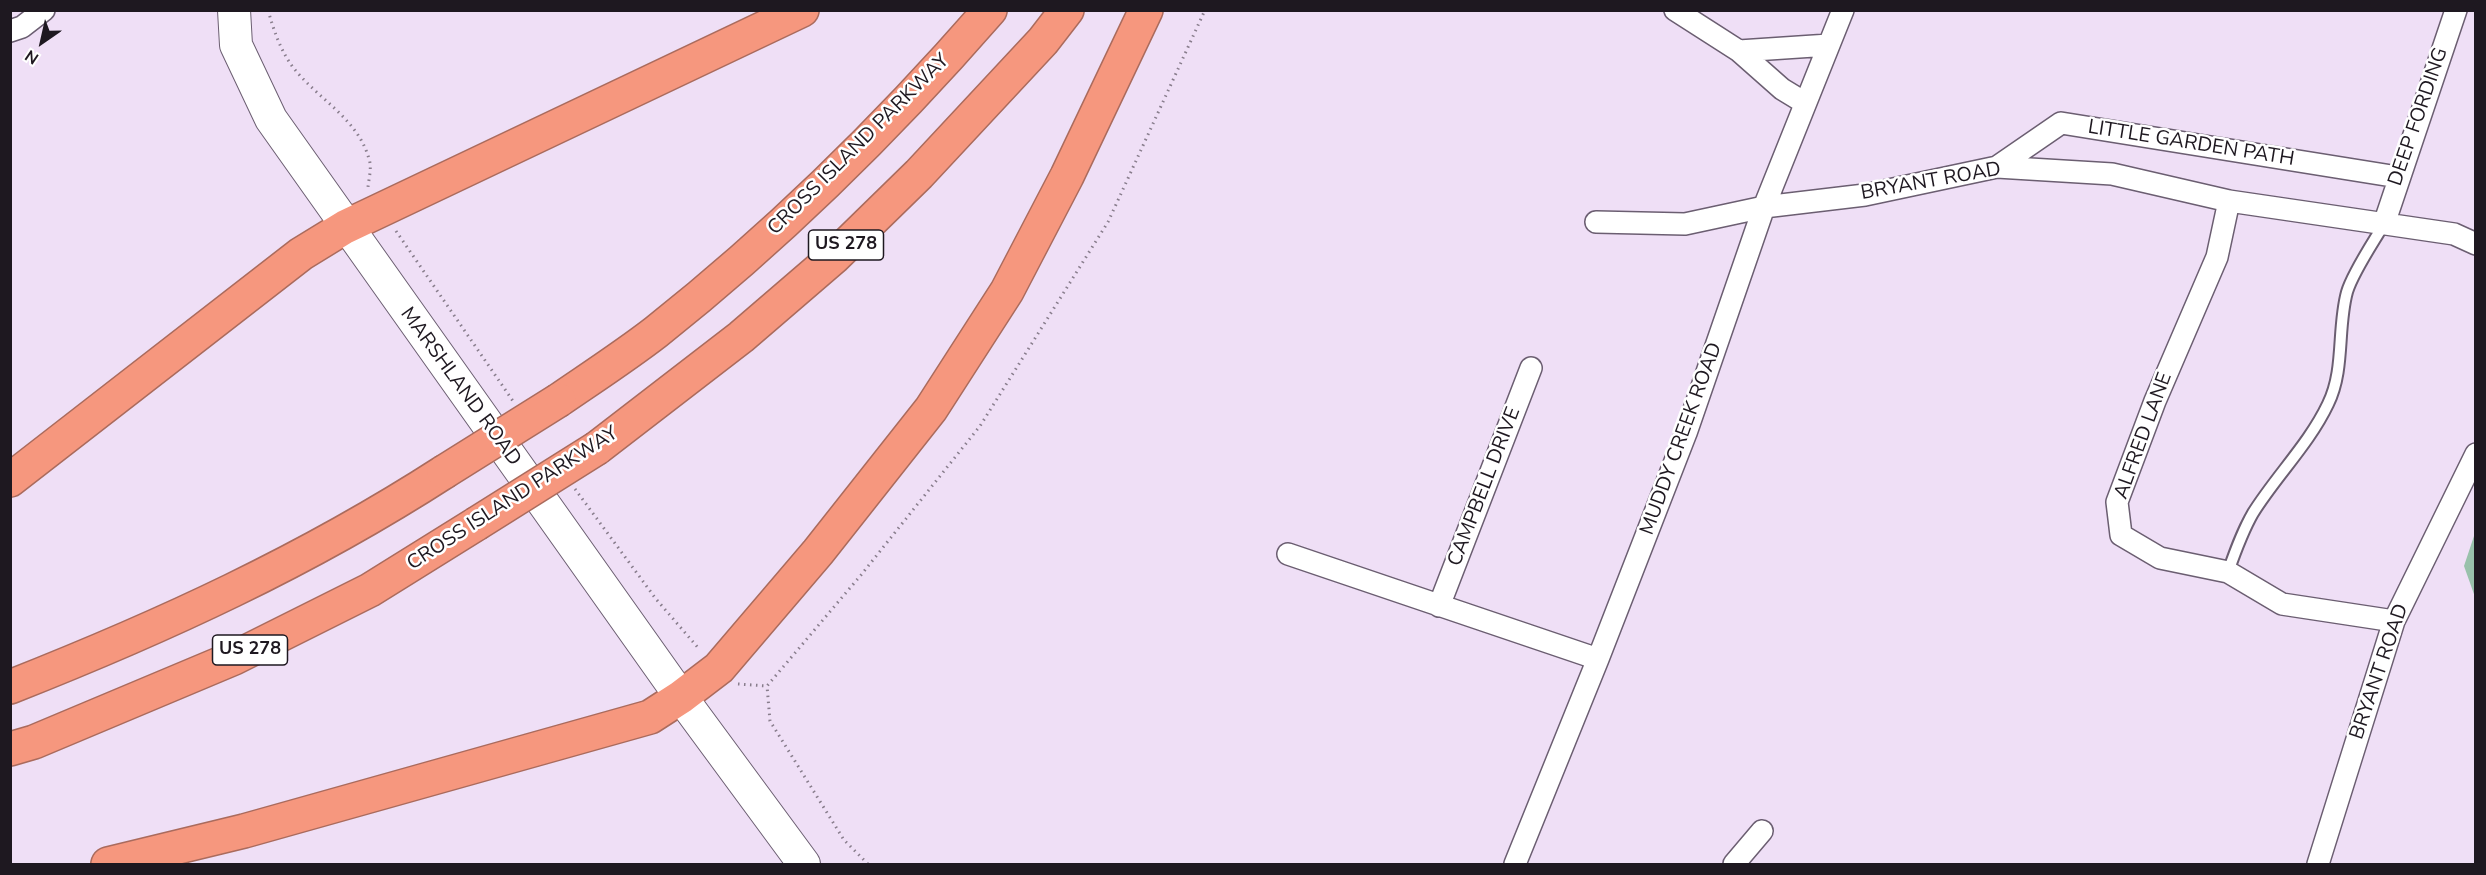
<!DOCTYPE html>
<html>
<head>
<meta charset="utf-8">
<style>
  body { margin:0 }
  #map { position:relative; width:2486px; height:875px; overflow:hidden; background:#efdff6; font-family:"Nunito Sans",sans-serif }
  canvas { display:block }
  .frame { position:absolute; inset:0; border:12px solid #1e1820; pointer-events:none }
  .north { position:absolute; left:12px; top:12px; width:60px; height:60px; -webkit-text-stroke:4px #fff; paint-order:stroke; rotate:214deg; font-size:16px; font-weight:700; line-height:24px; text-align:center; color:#1e1820 }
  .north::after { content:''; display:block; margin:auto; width:21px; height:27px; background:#1e1820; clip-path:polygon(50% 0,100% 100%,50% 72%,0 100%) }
</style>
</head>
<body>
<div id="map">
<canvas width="2486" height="875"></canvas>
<div class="frame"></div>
<div class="north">N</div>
</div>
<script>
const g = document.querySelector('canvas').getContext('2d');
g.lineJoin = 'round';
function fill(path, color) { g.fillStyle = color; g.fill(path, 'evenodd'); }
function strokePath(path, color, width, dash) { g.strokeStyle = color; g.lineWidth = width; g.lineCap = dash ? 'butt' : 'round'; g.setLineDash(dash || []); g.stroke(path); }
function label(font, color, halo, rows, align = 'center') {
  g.font = font + ' "Nunito Sans",sans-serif'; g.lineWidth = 5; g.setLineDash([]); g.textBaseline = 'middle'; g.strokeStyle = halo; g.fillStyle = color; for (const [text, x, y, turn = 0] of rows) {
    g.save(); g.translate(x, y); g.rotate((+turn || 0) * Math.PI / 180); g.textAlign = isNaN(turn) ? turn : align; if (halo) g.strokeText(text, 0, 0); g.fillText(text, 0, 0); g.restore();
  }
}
const green = new Path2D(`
  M2475,533L2476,597H2475L2464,566Z`);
const path = new Path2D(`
  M268,10C274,31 280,49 292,66C316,98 358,118 369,159C372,167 369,178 368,187
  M396,231L513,401
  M575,489L656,599L700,650
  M738,684L767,686
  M868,864L844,840L770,721L767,686L861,575L980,426L1108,222L1205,10`);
const lane = new Path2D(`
  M2228,572C2235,552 2242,532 2253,513C2276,476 2309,444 2328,404C2345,370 2337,328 2347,292C2353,272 2373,243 2384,224`);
const street = new Path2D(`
  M1675,10L1739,51L1829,45
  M10,31L22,27L44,10
  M1739,51L1782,89L1805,103
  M1997,167L2061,123L2398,177
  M2229,201L2217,257L2155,401L2117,502L2121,535L2160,558L2228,572L2282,604L2394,621
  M1596,222L1685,224L1764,207L1865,195L1997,167L2112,174L2229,201L2454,234L2476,244
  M2384,224L2456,10
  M1288,554L1598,659
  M1439,606L1531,368
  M1515,864L1598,659L1686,433L1764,207L1843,10
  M1734,864L1762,831
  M2318,864L2394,621L2476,454`);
const secondary = new Path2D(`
  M234,10L236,45L271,119L681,697L804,864`);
const highway = new Path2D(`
  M559,400C591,378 625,356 656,332C776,237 889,126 990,10
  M597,448L741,337L834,257L919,174L1043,41L1067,10
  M10,480L301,254L345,227L802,10
  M10,687C162,627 306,561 444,472
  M10,749L34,742L234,658L370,590L476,524
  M108,864L244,831L650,717L681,697L719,668L818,552L931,409L1007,291L1067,176L1146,10`);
const highwayBridge = new Path2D(`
  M444,472L559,400
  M476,524L597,448`);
const shields = [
  [846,245,75],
  [250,650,75]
];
const shieldNames = [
  ["US 278",846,245],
  ["US 278",250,650]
];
const streetNames = [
  ["DEEP FORDING",2419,117,-71],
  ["LITTLE GARDEN PATH",2191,144,9],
  ["CROSS ISLAND PARKWAY",859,145,-45],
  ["BRYANT ROAD",1931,182,-10],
  ["MARSHLAND ROAD",460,387,54],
  ["ALFRED LANE",2144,436,-70],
  ["MUDDY CREEK ROAD",1682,439,-70],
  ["CAMPBELL DRIVE",1485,487,-69],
  ["CROSS ISLAND PARKWAY",513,499,-33],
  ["BRYANT ROAD",2380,672,-71]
];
fill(green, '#99c1ab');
strokePath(lane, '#6b5e71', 14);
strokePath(street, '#6b5e71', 24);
strokePath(secondary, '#6b5e71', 34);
strokePath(highway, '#aa6b5d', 36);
strokePath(path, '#887d8c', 3, [1.5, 4.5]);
strokePath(lane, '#fff', 10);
strokePath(street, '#fff', 21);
strokePath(secondary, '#fff', 32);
strokePath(highway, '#f6977e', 33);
strokePath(highwayBridge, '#aa6b5d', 36, []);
strokePath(highwayBridge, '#f6977e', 33);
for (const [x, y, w] of shields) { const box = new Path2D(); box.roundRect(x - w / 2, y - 15, w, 30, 4.5); g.fillStyle = '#fff'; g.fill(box); strokePath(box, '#1e1820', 1.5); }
label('bold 18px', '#1e1820', null, shieldNames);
label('20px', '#1e1820', '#fff', streetNames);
</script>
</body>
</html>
